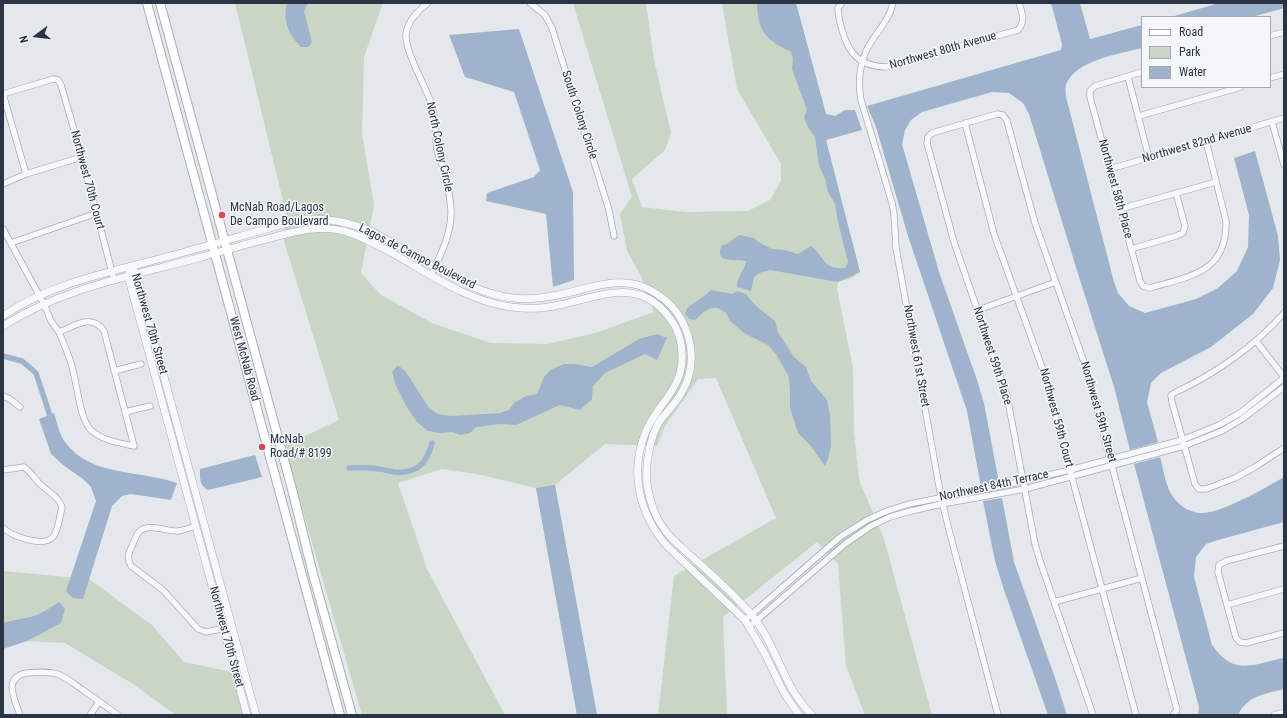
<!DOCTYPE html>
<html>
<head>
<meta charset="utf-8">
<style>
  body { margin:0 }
  #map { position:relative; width:1287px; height:718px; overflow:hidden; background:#e4e7ec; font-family:"Roboto Condensed",sans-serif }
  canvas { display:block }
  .frame { position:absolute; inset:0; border:4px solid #2b3445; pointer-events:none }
  .legend { position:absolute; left:1141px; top:16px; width:130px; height:72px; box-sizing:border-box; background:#f4f6f9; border:1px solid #a4a8b1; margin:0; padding:5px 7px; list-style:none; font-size:12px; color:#2b3445 }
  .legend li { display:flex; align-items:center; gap:8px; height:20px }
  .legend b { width:20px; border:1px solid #a4a8b1 }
  .north { position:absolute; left:16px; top:16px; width:40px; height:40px; -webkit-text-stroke:3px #f4f6f9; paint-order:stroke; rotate:255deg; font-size:11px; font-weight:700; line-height:16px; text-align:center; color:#2b3445 }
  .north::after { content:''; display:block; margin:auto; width:14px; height:18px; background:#2b3445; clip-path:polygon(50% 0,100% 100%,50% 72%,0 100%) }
</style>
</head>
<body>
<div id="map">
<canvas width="1287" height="718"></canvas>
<div class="frame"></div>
<ul class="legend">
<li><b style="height:5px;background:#fff"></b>Road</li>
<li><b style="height:11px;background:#c9d6c5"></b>Park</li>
<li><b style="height:11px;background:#9fb4cc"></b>Water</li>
</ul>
<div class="north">N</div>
</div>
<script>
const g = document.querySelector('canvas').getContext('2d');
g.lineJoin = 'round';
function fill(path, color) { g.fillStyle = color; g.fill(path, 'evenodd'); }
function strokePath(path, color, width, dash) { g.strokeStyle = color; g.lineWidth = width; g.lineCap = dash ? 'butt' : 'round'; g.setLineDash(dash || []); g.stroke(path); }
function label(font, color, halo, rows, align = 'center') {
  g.font = font + ' "Roboto Condensed",sans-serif'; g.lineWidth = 3; g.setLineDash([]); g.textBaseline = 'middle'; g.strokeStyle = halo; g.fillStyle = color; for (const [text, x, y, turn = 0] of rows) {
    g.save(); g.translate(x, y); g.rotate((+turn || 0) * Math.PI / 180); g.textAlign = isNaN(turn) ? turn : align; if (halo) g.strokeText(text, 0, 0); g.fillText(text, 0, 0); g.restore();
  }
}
const green = new Path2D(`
  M235,3H383L364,57L362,134L374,205L361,273L381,295L432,323L491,343L548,344L595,333L654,312L641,276L627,251L620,214L632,197L573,3H646L654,60L671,133L665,150L632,179L642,207L686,212L748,211L770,200L781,181V164L737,89L722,3H796L826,114V140L860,272L852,278L838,282L837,289L853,368L854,433L859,480L884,539L932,715H865L846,666L838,564L817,542L723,617L727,715H658L674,576L776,518L716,378L698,379L665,426L657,446L605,444L555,485L597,715H577L536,488L477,474L442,469L398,483L427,569L505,715H362L284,446L339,420L284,241L285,209Z
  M3,571L89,579L152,625L184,662L232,672L244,715H176L133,684L65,643L3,640Z`);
const water = new Path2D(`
  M287,3H308L304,11L312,42L308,47H301C289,35 282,20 287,3Z
  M757,3H796L826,114L835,116L845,110H855L862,130L826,140L860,272L838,282L770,270L759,273L754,277L751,291L737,287C736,277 745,271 746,261C735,259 713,264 722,245L727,244L739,235L754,238L760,243L772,249L784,250L798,254L811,246C825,256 822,270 845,268L848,262L838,222L835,204L828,192L825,178L819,166L815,137L808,127L804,118L807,110L792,69L793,58L791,52C765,39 758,32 757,3Z
  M1051,3H1080L1090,39L1142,25V48C1119,54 1075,60 1066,85C1065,89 1066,94 1066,97L1114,282L1118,293L1129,306L1145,313L1196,299L1218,288L1237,271L1248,247L1249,215L1234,158L1255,151L1278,236L1280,260L1273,288L1253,314L1211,347L1161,373L1151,383L1147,402L1158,442L1130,450L1114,387L1079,277L1029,114L1023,103L1009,93L992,92L922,112L911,120L905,130L902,144L939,272L977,380L984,403L999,483L981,487L967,411L908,236L876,127L867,106L1061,50L1062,44Z
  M1219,3H1284V8L1252,17H1171Z
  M519,29L573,192L574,280L553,287L546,214L486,201L487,193L534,177L540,170L514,92L465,77L449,35Z
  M711,290L733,294L737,291L746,294L749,298L757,307L775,321L778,332L794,357L806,367L811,381L827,400L830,415L831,445L828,459L825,466L810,445L798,433L790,408V392L789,377L776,354L768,345L744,333L730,321L726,313L718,308H711L705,311L695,320L689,319L685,314L687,308L704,296Z
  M657,334L667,338L657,360L645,354L605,373L593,386L592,399L580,410L560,405L516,425L500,424L476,427L470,433L460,435L452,432L440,433L428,431L417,422L408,409L396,386L392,372L398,365L406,372L429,408L438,414L450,416L500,413L509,410L514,403L526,396L537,394L544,377L552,369L564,364H574L592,367L639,339Z
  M54,413C57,422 59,434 65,442C90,477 141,470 177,483L171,500L131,494L122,496L112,506L83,599L73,598L66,591L96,501L91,487L83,479L63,465L51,454L39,419Z
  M255,455L262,477L208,490C199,485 200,478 200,469Z
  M1160,457C1164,470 1165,487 1174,498C1180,506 1189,512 1200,513C1221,514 1265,488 1284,477V522L1218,540L1206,544L1196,557L1194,577L1212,645C1234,676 1251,665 1283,658L1284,663V689C1265,694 1248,695 1238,715H1198L1199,707L1134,464Z
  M555,485L597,715H577L536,488Z
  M1002,498L1014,562L1054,675L1067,715H1048L1004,590L995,561L983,501Z
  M59,602L65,609L61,623L27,641L3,649V623C12,620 22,619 31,617C41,614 50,608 59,602Z`);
const canal = new Path2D(`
  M3,356L22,361L36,373L52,422
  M349,468C359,468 369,467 378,469C383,469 388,471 394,472C416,474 427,464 432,443`);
const minor = new Path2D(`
  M428,3C418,10 407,22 406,35C405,52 426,87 432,105C436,120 435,136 437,150C439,158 443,166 445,173C448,185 450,197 451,209C452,233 441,254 431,275
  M530,3L545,15L552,28L609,210L614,236
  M842,3L838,8C838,16 840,23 842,30C849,55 860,66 886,67L1018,30C1026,21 1022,13 1019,3
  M893,3C889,22 874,34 866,51C859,67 858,83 861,100L892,203L894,214L896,248L941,497L949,530L998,715
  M1270,36L1284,32
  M1142,72L1095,86L1090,91V97L1140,281L1143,286L1150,288C1190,276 1227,273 1226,221L1206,141
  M1128,77L1149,158
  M1270,78L1284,74
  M3,94L53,79L58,80L61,85L82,157L114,280
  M3,94L26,174
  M1139,116L1241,87
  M1272,122L1284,165
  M965,123L994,234L1043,370L1136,715
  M1110,169L1284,118
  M3,184L26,174L82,157
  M1120,209L1216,182
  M3,229L44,304L51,321L59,332C75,326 92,313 104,331L134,446C120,443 103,441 91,430C79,419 77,380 71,363C68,353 63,342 59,332
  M11,243L97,213
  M1131,249L1176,236L1183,233L1185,226L1176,193
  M978,310L1056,282
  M1284,313C1255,346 1215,374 1176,392L1171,395L1172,402L1195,484L1199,489H1206L1235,478L1255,467L1284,448
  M1256,341L1284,377
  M114,371L141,364
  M3,396L10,399L20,407
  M125,412L150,406
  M3,470L24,467C30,471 33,476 38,482C46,491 58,495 62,507C60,515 58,532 53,537C43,548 12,536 3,528
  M196,526C190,528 184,530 178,531C167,532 148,522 139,532C136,535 134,542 132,546C128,554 127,558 131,566L163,590L198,629L206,632L226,628
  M1284,546L1226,561L1219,565L1218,572L1236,638L1240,642L1246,643L1284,633
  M1054,602L1142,578
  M1227,605L1284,589
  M745,620L840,537L867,520L887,511L909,504L1010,484L1070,470L1182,440L1219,425L1240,413L1284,378
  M749,627L845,544L871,526L890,517L911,511L942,504L1025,489L1184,446L1222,431L1242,419L1284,387
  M20,715C15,700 2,677 27,673C37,672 47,671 57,674C67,677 75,685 83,690C95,699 107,707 118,715
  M90,715L99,702
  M1093,715L1040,561L1035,544L1007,396L954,242L927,143L928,137L932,133L997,114L1003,115L1007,121L1035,223L1085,365L1177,710L1173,715
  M1274,715L1284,712`);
const tertiary = new Path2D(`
  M134,270L136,274L256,715
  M129,273L128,276L247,715
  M3,316C56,279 127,269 188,251C216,244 243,235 270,228C283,224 296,220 309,219C331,218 351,223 371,231C389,241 406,251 424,261C452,277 480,294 513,298C528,300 543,298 558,295C589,289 622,273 652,291C688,311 702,356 682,392C677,402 669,409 662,418C650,433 645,465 647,484C649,499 655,517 664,529C671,539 681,547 690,555C711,574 733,593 751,614C770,637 778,664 792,689C798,699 804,707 812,715
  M3,326C62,288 132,276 198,258C220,252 242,245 263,240C290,233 317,224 344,231C362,236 377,245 392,253C430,274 467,301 511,307C520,308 530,309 540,308C590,304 639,266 675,326C679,334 682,344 682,354C684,388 658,403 646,431C629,472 639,515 668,547L745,620L765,654L784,693L799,715`);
const secondary = new Path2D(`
  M147,3L340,715
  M160,3L292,489L313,574L352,715`);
const markers = [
  [222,215,4,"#d1495b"],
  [262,447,4,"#d1495b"]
];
const streetNames = [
  ["Northwest 80th Avenue",943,51,-16],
  ["South Colony Circle",579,115,72],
  ["Northwest 82nd Avenue",1197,144,-16],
  ["North Colony Circle",439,147,78],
  ["Northwest 70th Court",87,180,75],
  ["Northwest 58th Place",1115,189,75],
  ["Lagos de Campo Boulevard",417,257,27],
  ["Northwest 70th Street",149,324,74],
  ["Northwest 61st Street",916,356,80],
  ["Northwest 59th Place",992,356,72],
  ["West McNab Road",244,359,75],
  ["Northwest 59th Street",1098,412,74],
  ["Northwest 59th Court",1056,418,75],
  ["Northwest 84th Terrace",994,486,-12],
  ["Northwest 70th Street",226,637,75]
];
const poiNames = [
  ["McNab Road/Lagos",230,208],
  ["De Campo Boulevard",230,222],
  ["McNab",270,440],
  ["Road/# 8199",270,454]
];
fill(green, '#c9d6c5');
fill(water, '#9fb4cc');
strokePath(canal, '#9fb4cc', 5.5);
strokePath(minor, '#a9aeb7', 7);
strokePath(tertiary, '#a9aeb7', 8);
strokePath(secondary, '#a9aeb7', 10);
strokePath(minor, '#f7f8fa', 5.5);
strokePath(tertiary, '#f7f8fa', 7);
strokePath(secondary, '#fff', 8);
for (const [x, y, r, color] of markers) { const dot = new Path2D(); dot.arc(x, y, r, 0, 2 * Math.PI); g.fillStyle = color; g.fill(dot); strokePath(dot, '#f4f6f9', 1.5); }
label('12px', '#2b3445', '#f4f6f9', streetNames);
label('12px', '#2b3445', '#f4f6f9', poiNames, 'left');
</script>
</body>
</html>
